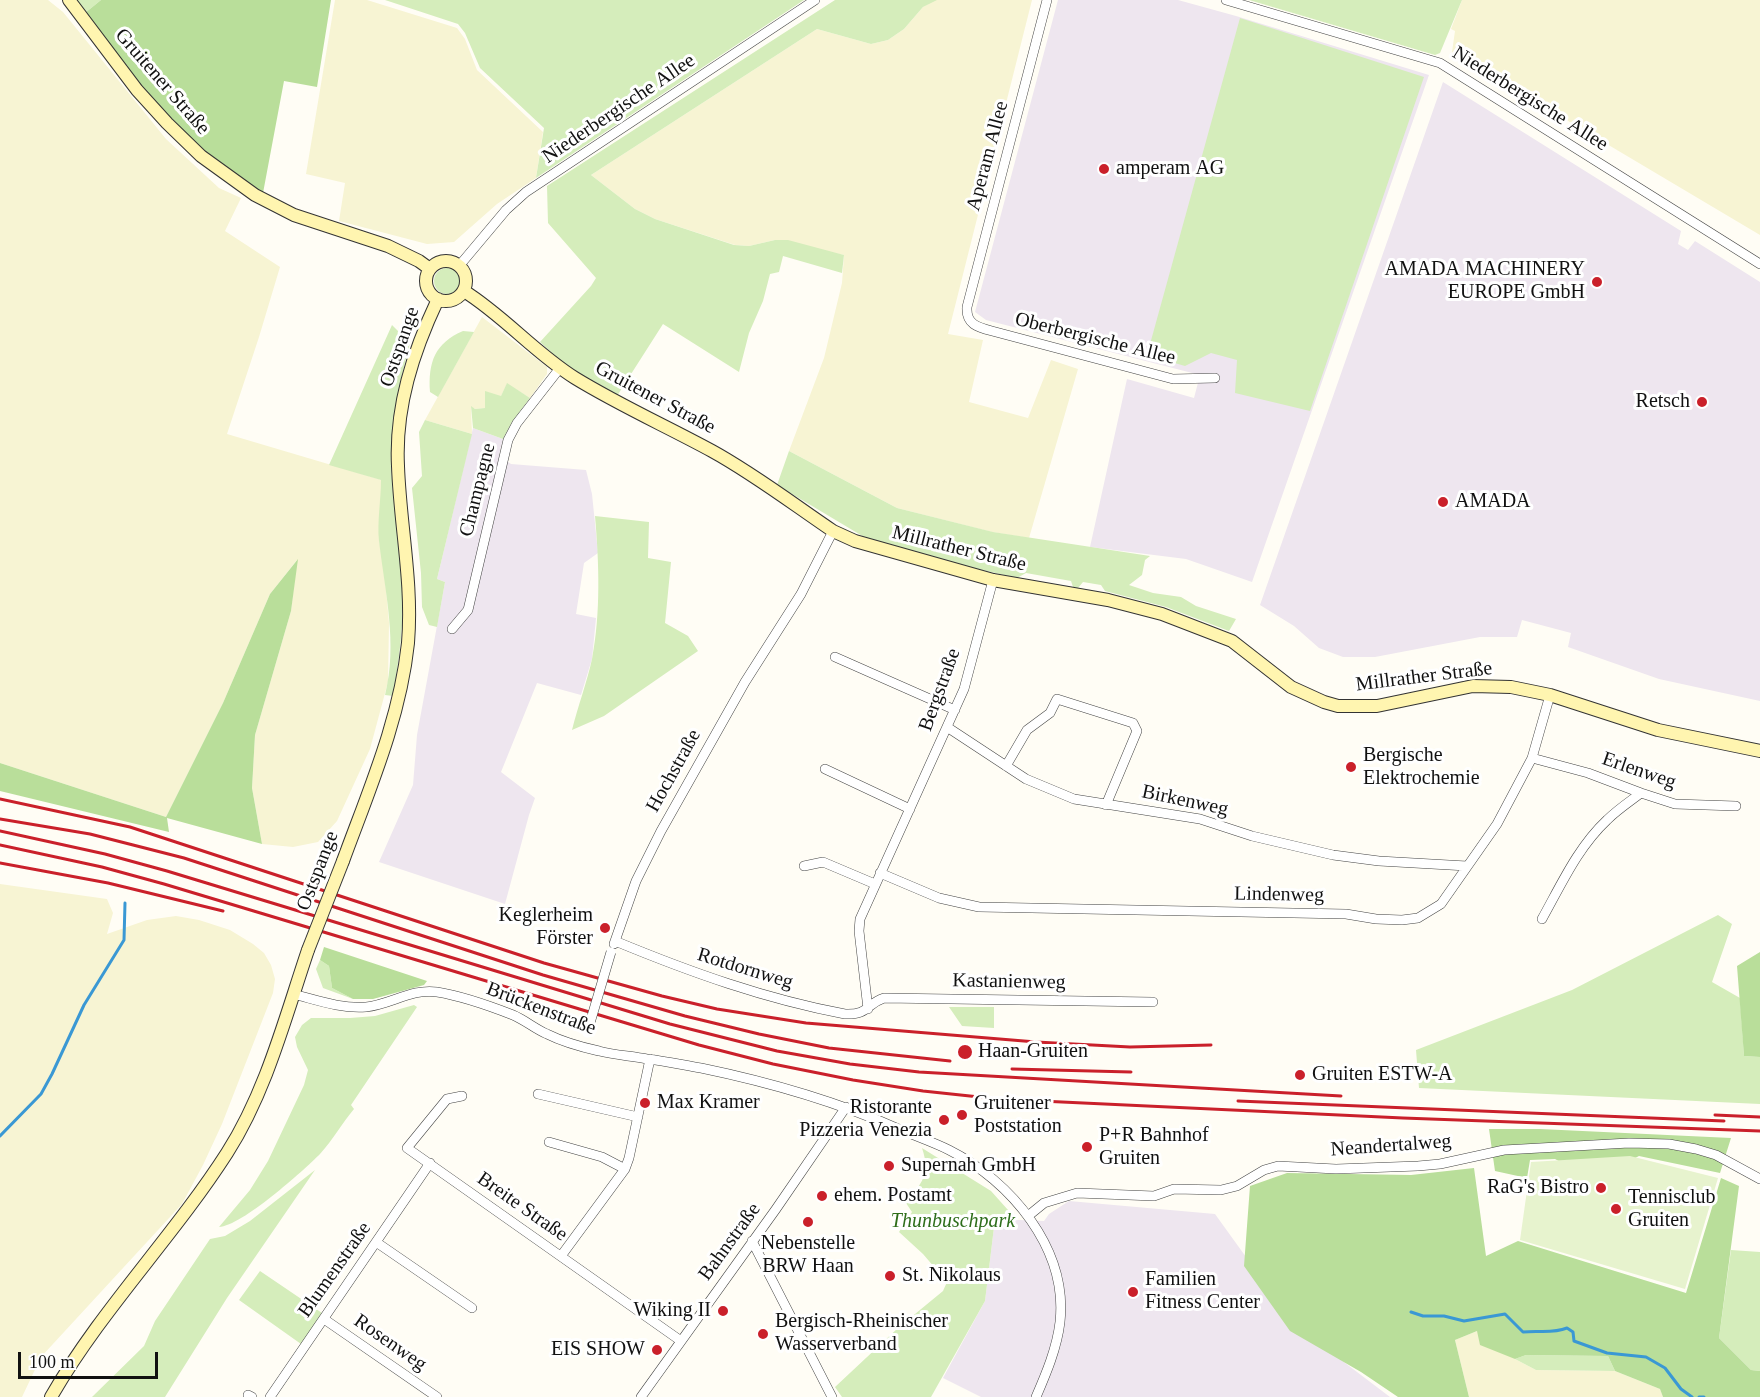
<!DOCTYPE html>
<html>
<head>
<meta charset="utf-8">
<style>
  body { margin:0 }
  #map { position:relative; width:1760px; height:1397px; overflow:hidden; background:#fffdf5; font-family:"Times New Roman",serif }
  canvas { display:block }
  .scale { position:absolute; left:18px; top:1352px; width:140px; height:27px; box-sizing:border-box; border:3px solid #111; border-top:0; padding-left:8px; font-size:18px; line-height:21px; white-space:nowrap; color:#111; -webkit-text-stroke:4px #fff; paint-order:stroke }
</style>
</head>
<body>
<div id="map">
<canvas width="1760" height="1397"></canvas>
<div class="scale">100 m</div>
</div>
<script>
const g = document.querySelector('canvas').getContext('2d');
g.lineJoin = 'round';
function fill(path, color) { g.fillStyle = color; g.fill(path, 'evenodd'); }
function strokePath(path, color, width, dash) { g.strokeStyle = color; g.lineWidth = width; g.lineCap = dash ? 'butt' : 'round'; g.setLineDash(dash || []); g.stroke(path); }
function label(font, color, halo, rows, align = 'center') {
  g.font = font + ' "Times New Roman",serif'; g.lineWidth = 6; g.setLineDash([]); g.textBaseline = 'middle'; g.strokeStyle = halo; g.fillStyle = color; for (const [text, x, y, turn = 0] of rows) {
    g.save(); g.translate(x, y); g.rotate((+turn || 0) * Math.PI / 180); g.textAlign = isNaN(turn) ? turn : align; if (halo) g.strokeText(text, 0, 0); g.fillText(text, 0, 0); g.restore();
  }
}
const industrial = new Path2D(`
  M1058,0H1178L1236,16L1429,75L1252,582L1186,559L1090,547L1127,379L1194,398L1200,375L986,320L975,312Z
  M1443,82L1681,231L1678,244L1688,250L1695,241L1760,282V701L1659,679L1568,647L1571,633L1522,620L1517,637H1480L1375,657H1343L1319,648L1294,626L1260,605Z
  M473,428L503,439L499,455L511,464L586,470L592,494L598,553L584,563L576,614L596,618L592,659L581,695L537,683L501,772L535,798L529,815L505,904L379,862L413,785L417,735L445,582L437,579Z
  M1069,1201L1215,1214L1295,1325L1390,1397H981L943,1378L985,1301L995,1219L1044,1221L1049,1214Z`);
const farmland = new Path2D(`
  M0,0H48L63,12L166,139L219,188L241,198L225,231L280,267L259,337L227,434L382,480L379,539L385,577L389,623L388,682L370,749L337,821L318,842L293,847L262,844L252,788L255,735L291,611L297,560L270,594L223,703L166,817L0,763Z
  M335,0H367L457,28L465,39L477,70L543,132L536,178L497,204L454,242L427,244L339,221L345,183L306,174Z
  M935,0H1032L948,334L983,340L969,402L1028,418L1051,360L1078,369L1029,538L992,532L897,508L789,451L824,358L842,283L844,255L775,240L749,246L735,245L655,219L635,209L591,175L817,29L871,44L888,40L904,29L923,7Z
  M1462,0H1760V235L1452,52L1455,31L1451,29Z
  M482,317L547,367V374L530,398L507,384L501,396L485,408L475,409L471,407L472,434L425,420Z
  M0,884L107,899L113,913L107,934L147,920L176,916L199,920L230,930L253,944L264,953L271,965L275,979L273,993L222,1124L203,1165L182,1204L41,1357L22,1397H0Z
  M1477,1331L1515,1359L1536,1370L1615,1371L1660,1389L1663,1397H1469L1455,1340Z`);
const green = new Path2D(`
  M74,0H101L85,13Z
  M385,0H804L536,178L544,128L480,68L465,33L458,24Z
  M835,0H937L923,7L904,29L888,40L871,44L817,29L591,175L635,209L655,219L734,245L749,246L775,240H788L844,255L842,273L783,256L779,272L770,274L763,301L749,333L739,372L663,324L617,396L563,363L540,342L591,286L596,278L548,223L547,186Z
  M1249,0H1462L1440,53L1435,55Z
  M1240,18L1424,77L1310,411L1235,393L1237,360L1211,353L1185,366L1147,355Z
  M434 281a13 13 0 1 1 26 0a13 13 0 1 1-26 0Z
  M392,325L410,343C400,381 391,420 391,460C392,503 401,545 403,587C404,624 399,660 393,696L385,695C398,644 385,592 379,541C377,522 381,500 381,480L329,465Z
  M463,331L474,332L438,397L430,392C428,362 435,343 463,331Z
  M507,383L530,398L512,422L503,439L473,428L471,406L475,409L485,408V391L501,396Z
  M425,420L472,434L437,579L445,582L437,627L429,625L422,607L421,573L412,488L422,476L419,432Z
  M789,451L897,508L993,532L1150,556L1145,560L1142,575L1129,585L1153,593L1181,597L1196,606L1236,619L1229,631L1166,607L1105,591L1101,585L1083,582L1078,588L1073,587L1071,581L1026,573L1017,578L961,565L864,537L777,485Z
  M595,516L649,522L648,558L671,562L665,623L688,636L698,651L604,716L572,730C578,706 587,682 592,659C601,613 599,562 595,516Z
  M1718,915L1732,924L1712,982L1740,998L1744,1056L1760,1057V1104L1419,1088L1416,1050L1572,990Z
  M320,960L329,966L332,988L353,999L323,988L316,969Z
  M414,1005L417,1007L351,1105L354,1109C342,1123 333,1140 320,1154C303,1171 242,1226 219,1227L250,1190L268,1161L304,1085L308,1070L297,1047L295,1037L302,1025L311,1018H350L375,1016Z
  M949,1007H994V1028L962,1026Z
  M922,1148L991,1191L1017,1220L995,1219L985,1301L931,1397H842L835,1387L898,1328L943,1291L947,1282L923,1254L899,1232L912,1212L906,1203C922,1182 931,1175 922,1148Z
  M315,1170L227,1298L165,1397H92L144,1346L155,1321L210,1239L225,1236L250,1221Z
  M1731,1250L1760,1252V1371L1751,1370L1719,1338Z
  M260,1271L322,1313L301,1344L239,1300Z
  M1526,1355L1608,1356L1615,1371L1536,1370L1515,1359Z`);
const forest = new Path2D(`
  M101,0H331L317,87L284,81L263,193L199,149L158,109L85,13Z
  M298,559L291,611L255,735L252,788L262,844L167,818L169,832L0,791V763L166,817L223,703L270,594Z
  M324,947L427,981L424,985L373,999H353L332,988L329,966L320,960Z
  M1760,952V1057L1744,1056L1737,966Z
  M1489,1129H1540L1731,1138L1720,1173L1639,1156L1627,1162L1574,1169L1555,1159L1530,1160L1527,1178L1495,1171Z
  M1474,1168L1486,1256L1518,1241L1686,1293L1721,1178L1739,1186L1719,1338L1751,1370L1760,1371V1397H1663L1660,1389L1615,1371L1608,1356L1526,1355L1515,1359L1480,1345L1477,1331L1455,1340L1469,1397H1398L1361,1372L1290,1331L1244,1266L1250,1186L1287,1173L1411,1175Z`);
const pitch = new Path2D(`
  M1630,1156L1718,1178L1685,1289L1520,1240L1531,1162Z`);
const stream = new Path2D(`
  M0,1136L41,1094L52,1074L84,1005L124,940L125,903
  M1411,1312L1423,1316H1444L1464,1321L1505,1314L1523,1332C1539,1330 1552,1334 1567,1328L1573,1332L1574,1341L1607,1353L1646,1357L1665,1368L1681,1389L1692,1397
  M1699,1397H1704`);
const street = new Path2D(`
  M1047,0L967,307C966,324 977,327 992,331L1173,379L1215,378
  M1226,0L1440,63L1760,264
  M459,266L506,210L526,192L815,0
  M452,629L468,610L508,440L517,423L560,368
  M835,657L955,710
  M947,727L1026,779L1074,799L1200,819L1252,836L1333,855L1379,861L1467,866
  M1532,758L1588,773L1641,793L1675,804L1736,806
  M1006,766L1027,730L1050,713L1057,699L1133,723L1137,731L1106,805
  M825,769L910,809
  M804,866L823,862L875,884
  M880,873L939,898L979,907L1346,914L1376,919L1402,920L1418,918L1441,904L1497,824L1532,758L1550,695
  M1542,919C1561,885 1578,847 1607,820C1617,810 1629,802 1641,793
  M615,941C690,972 765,999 845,1014C869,1015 866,1004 884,998L1153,1002
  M614,944L636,881L661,831L745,682L801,594L833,531
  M293,994C317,1000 341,1009 366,1007C390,1005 412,988 437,992C462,996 490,1006 513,1015C525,1020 535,1029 547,1034C563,1042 581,1047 599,1051C615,1055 631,1056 647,1059C665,1061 683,1065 701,1068C769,1082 835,1101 899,1129C915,1136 933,1142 949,1150C1011,1181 1068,1249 1060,1322C1057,1348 1046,1374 1036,1397
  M868,1009L859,931L860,919L964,689L993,580
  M538,1094L638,1117
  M462,1096L447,1099L407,1148L681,1341
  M549,1142L602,1157L625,1169
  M1028,1216L1044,1203L1077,1193L1154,1196L1174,1189L1221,1190L1237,1186L1264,1170L1278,1166L1336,1169L1418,1166L1440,1164L1504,1150L1629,1143L1669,1144L1696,1149L1716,1155L1760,1179
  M752,1241L832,1397
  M376,1242L472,1308
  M561,1256L625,1169L629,1158L650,1059
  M324,1319L437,1397
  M248,1395L252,1397
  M270,1397L430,1163
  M641,1397L776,1209L846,1107`);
const secondary = new Path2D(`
  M69,0L137,90L167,123L201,156L255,195L294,215L388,246L419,261L430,269
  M426 281a20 20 0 1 1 40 0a20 20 0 1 1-40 0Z
  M464,291C504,316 535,353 575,378C619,405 666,426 712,451C754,474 793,504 833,531L855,541L993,580L1108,600L1162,614L1232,641L1291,687L1324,702L1338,706H1377L1473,686L1511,687L1550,695L1658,730L1760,751
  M343,861C369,790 400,719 408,643C413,583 400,525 398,466C395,407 413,352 438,299
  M51,1397C101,1310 173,1237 227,1153C266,1092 285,1018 308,950`);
const rail = new Path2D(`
  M0,799L130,827L544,963L662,996L717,1009L806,1023L1036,1042L1130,1047L1211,1045
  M0,819L90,834L184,858L543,975L685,1016L759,1034L829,1048L950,1061
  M0,831L105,854L167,871L670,1024L777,1051L850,1064L919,1072L1341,1096
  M0,845L102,867L164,884L699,1045L773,1064L853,1080L923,1091L998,1099L1403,1118L1760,1131
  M0,863L108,883L223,911
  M1012,1069L1131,1072
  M1238,1101L1724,1121
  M1715,1115L1760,1117`);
const streetBridge = new Path2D(`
  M587,1033L611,952`);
const secondaryBridge = new Path2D(`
  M308,950L343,861`);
const markers = [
  [1104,169,6,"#ca202a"],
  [1597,282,6,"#ca202a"],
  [1702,402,6,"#ca202a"],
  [1443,502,6,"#ca202a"],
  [1351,767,6,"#ca202a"],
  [605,928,6,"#ca202a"],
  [965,1052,8,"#ca202a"],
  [1300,1075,6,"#ca202a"],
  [645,1103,6,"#ca202a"],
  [962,1115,6,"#ca202a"],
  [944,1120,6,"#ca202a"],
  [1087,1147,6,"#ca202a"],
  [889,1166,6,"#ca202a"],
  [1601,1188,6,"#ca202a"],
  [822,1196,6,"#ca202a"],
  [1616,1209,6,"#ca202a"],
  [808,1222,6,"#ca202a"],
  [890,1276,6,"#ca202a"],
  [1133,1292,6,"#ca202a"],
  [723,1311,6,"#ca202a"],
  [763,1334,6,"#ca202a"],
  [657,1350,6,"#ca202a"]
];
const streetNames = [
  ["Gruitener Straße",162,82,49],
  ["Niederbergische Allee",1530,99,32],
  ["Niederbergische Allee",619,109,-34],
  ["Aperam Allee",988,156,-75],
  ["Oberbergische Allee",1095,339,14],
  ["Ostspange",400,347,-71],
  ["Gruitener Straße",655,398,28],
  ["Champagne",478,490,-76],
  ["Millrather Straße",959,549,14],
  ["Millrather Straße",1424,677,-7],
  ["Bergstraße",940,690,-70],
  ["Hochstraße",674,771,-61],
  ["Erlenweg",1639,771,19],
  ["Birkenweg",1185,801,12],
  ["Ostspange",318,871,-69],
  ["Lindenweg",1279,895,1],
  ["Rotdornweg",745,969,17],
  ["Kastanienweg",1009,982,1],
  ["Brückenstraße",541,1009,21],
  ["Neandertalweg",1391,1146,-4],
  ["Breite Straße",522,1207,35],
  ["Bahnstraße",730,1242,-54],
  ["Blumenstraße",335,1270,-55],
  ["Rosenweg",390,1343,35]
];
const poiNames = [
  ["amperam AG",1116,169],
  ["AMADA MACHINERY",1585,270,"right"],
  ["EUROPE GmbH",1585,293,"right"],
  ["Retsch",1690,402,"right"],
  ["AMADA",1455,502],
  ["Bergische",1363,756],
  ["Elektrochemie",1363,779],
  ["Keglerheim",593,916,"right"],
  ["Förster",593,939,"right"],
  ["Haan-Gruiten",978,1052],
  ["Gruiten ESTW-A",1312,1075],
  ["Max Kramer",657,1103],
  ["Gruitener",974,1104],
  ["Poststation",974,1127],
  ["Ristorante",932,1108,"right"],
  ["Pizzeria Venezia",932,1131,"right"],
  ["P+R Bahnhof",1099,1136],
  ["Gruiten",1099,1159],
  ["Supernah GmbH",901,1166],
  ["RaG's Bistro",1589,1188,"right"],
  ["ehem. Postamt",834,1196],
  ["Tennisclub",1628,1198],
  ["Gruiten",1628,1221],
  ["Nebenstelle",808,1244,"center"],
  ["BRW Haan",808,1267,"center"],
  ["St. Nikolaus",902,1276],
  ["Familien",1145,1280],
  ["Fitness Center",1145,1303],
  ["Wiking II",711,1311,"right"],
  ["Bergisch-Rheinischer",775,1322],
  ["Wasserverband",775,1345],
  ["EIS SHOW",645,1350,"right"]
];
const parkNames = [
  ["Thunbuschpark",953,1222]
];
fill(industrial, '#eee6ef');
fill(farmland, '#f7f4d3');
fill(green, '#d5edbb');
fill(forest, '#b9de9a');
fill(pitch, '#e7f3ce');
strokePath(stream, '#3a98d4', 3);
strokePath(street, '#444', 10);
strokePath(secondary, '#333', 14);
strokePath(street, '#fff', 9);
strokePath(secondary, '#fff5b0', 12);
strokePath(rail, '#ca202a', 3);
strokePath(streetBridge, '#444', 10, []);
strokePath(secondaryBridge, '#333', 14, []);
strokePath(streetBridge, '#fff', 9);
strokePath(secondaryBridge, '#fff5b0', 12);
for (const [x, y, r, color] of markers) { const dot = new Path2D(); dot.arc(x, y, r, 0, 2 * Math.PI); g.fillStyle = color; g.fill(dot); strokePath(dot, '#fff', 2); }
label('20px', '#111', '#fff', streetNames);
label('20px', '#111', '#fff', poiNames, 'left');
label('italic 20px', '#2e6e1c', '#fff', parkNames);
</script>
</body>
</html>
